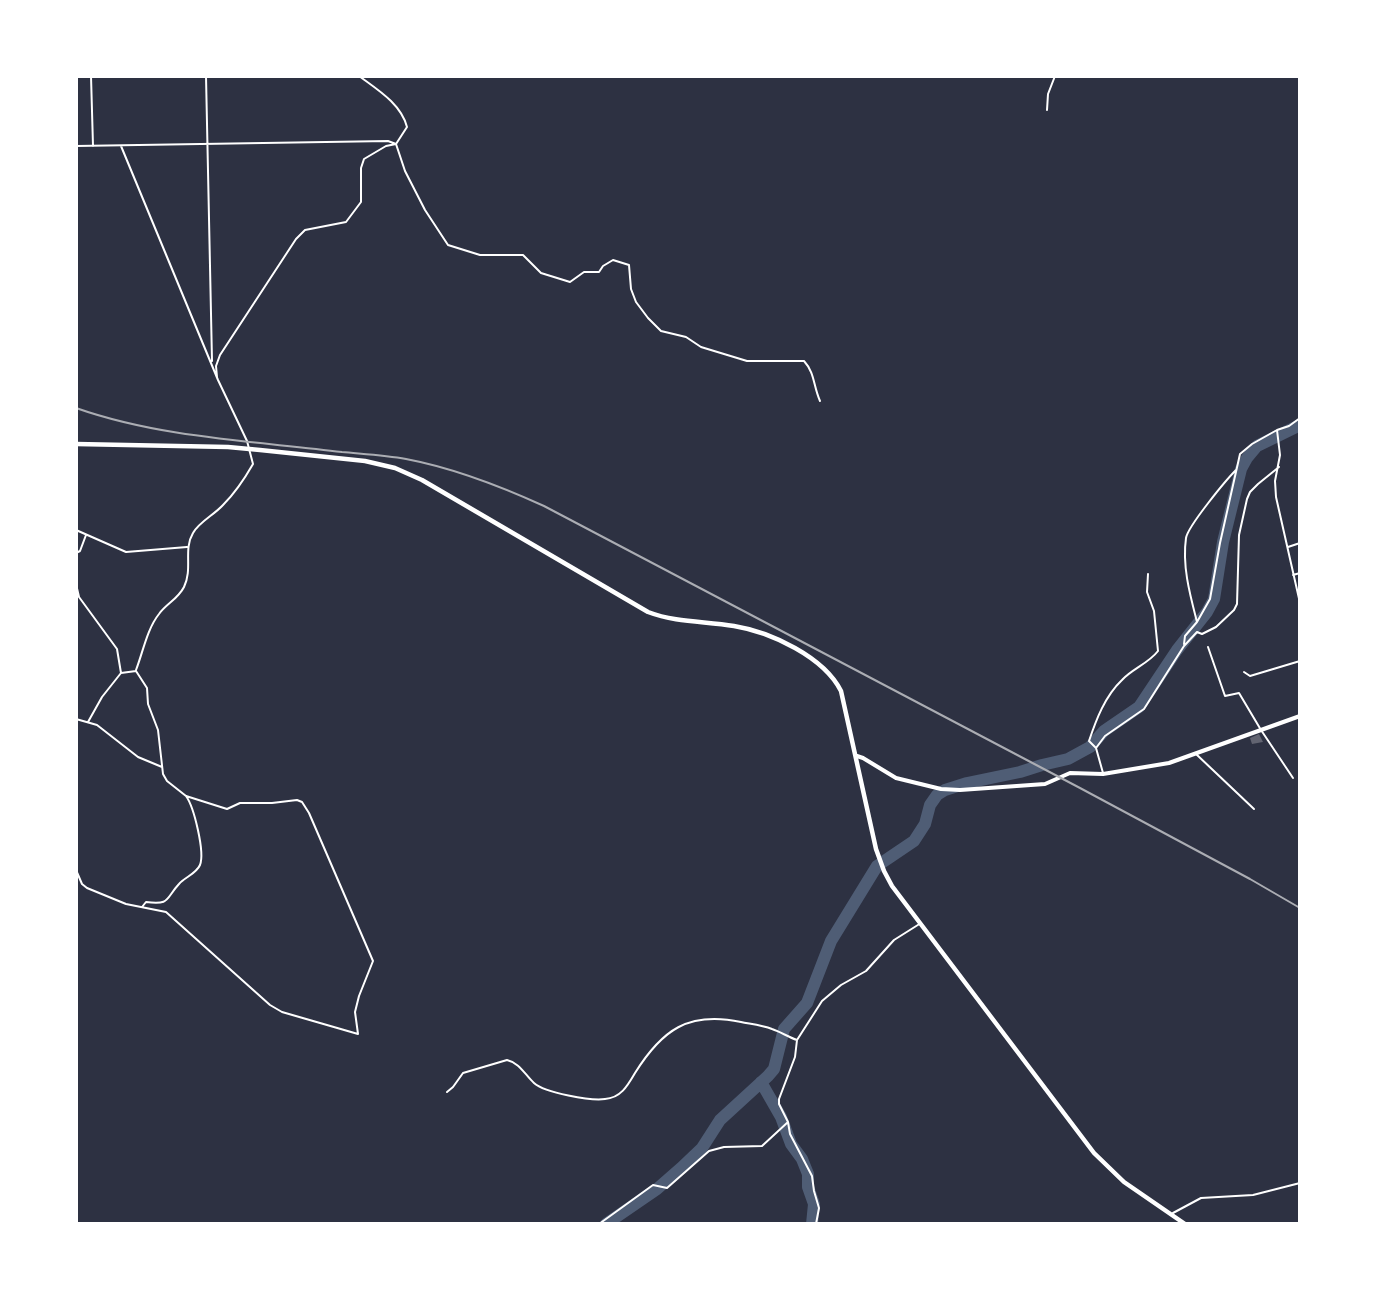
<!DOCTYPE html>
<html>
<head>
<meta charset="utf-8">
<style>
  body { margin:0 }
  #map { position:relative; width:1376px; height:1300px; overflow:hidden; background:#2d3142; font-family:"Alegreya Sans",sans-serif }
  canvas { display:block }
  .frame { position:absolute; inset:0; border:78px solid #fff; pointer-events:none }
</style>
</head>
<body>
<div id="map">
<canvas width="1376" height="1300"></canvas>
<div class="frame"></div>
</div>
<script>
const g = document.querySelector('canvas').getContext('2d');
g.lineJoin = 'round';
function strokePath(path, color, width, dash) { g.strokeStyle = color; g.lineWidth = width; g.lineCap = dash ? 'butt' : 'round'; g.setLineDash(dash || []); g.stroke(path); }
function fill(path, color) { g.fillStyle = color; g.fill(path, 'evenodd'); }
const river = new Path2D(`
  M761,1082L781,1117L791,1144L802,1159L808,1174V1187L814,1204L812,1224
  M606,1224L657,1189L681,1168L702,1148L720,1120L768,1076L774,1069L784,1029L807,1003L831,941L877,866L914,841L925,824L930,805L937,795L945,790L967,783L1020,772L1042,765L1068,759L1090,747L1104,731L1139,707L1177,650L1207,612L1214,599L1223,542L1241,469L1247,458L1257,446L1300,425`);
const building = new Path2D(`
  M1259,734L1263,742L1252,744L1250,738Z`);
const minor = new Path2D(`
  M91,76L93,146
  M206,76L212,361
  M1047,110L1048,94L1055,76
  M76,146L388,141L396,144L405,171L425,210L448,245L480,255H523L541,273L570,282L584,272H599L603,266L613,260L629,265L631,289L636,302L648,318L661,331L686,337L701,347L747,361H804C815,373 813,385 820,401
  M121,146L218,380L247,441L253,464C245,478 235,493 223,505C214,515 199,522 193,533C183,550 193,568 184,587C178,599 166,604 159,614C147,629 143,652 136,670
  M217,377L216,366L220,355L296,239L305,230L346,222L361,202V168L364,159L386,146L396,144L407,127C401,104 378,90 359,76
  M1300,418L1289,426L1277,430L1280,455L1275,481L1276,497L1300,603
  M76,530L126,552L187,547
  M1288,547L1300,543
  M76,553L80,551L86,535
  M1293,575L1300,573
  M76,584L79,597L117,649L121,673
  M1197,622C1190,595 1182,566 1186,538C1188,526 1226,480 1236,470
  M1184,644L1185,636L1197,622L1210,599L1220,543L1240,454L1252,444L1277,430
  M1208,647L1225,696L1239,693L1261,730L1293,778
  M1244,672L1250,676L1300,661
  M76,719L97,725L138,757L162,767
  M88,722L102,697L121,673L136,671
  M1096,748L1105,736L1144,709L1184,646L1197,632L1202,634L1216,627L1234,610L1237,604L1239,535L1247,499L1250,492L1258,484L1279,467
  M1196,754L1254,809
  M1103,773L1096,748L1089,741C1096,720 1105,696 1122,680C1132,669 1149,663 1158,651L1154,611L1147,592L1148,574
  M76,870L82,884L87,888L126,904L166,912L270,1005L282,1012L358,1034L355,1012L359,996L373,961L309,813L302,802L297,800L272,803H240L227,809L186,796L167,781L163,774L158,730L148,704L147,688L136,671
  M142,907L146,902C171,905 165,899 179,884C185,877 196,874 200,865C205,852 194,807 186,796
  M447,1092L453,1087L463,1073L507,1060C520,1063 525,1075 534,1083C545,1093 591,1101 605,1099C621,1098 628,1085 635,1073C662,1030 688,1011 741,1022C751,1024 762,1025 772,1029C781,1032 788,1037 797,1040
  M1173,1213L1201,1198L1253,1195L1300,1183
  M599,1224L653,1185L667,1188L709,1151L724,1147L762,1146L788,1122
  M816,1224L819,1208L814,1191L812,1176L790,1134L788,1122L779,1104V1099L795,1057L797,1040L822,1001L841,985L866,971L894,940L921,923`);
const secondary = new Path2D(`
  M857,756L863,758L896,778L941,789L960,790L1045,784L1070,773L1103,774L1169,763L1300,716`);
const trunk = new Path2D(`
  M76,444L228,447L260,450L365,461L395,468L422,480L648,612C677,623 705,621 734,626C771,632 824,657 841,691L876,849L884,871L892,886L1094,1153L1124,1182L1185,1224`);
const rail = new Path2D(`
  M76,408C161,438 254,441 342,452C363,454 385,455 406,459C454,468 500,486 544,506L1080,788L1250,879L1300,908`);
strokePath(river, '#4f5d75', 12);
fill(building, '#626471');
strokePath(minor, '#fff', 2);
strokePath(secondary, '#fff', 4);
strokePath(trunk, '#fff', 4.5);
strokePath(rail, '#abadb3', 2);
</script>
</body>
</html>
